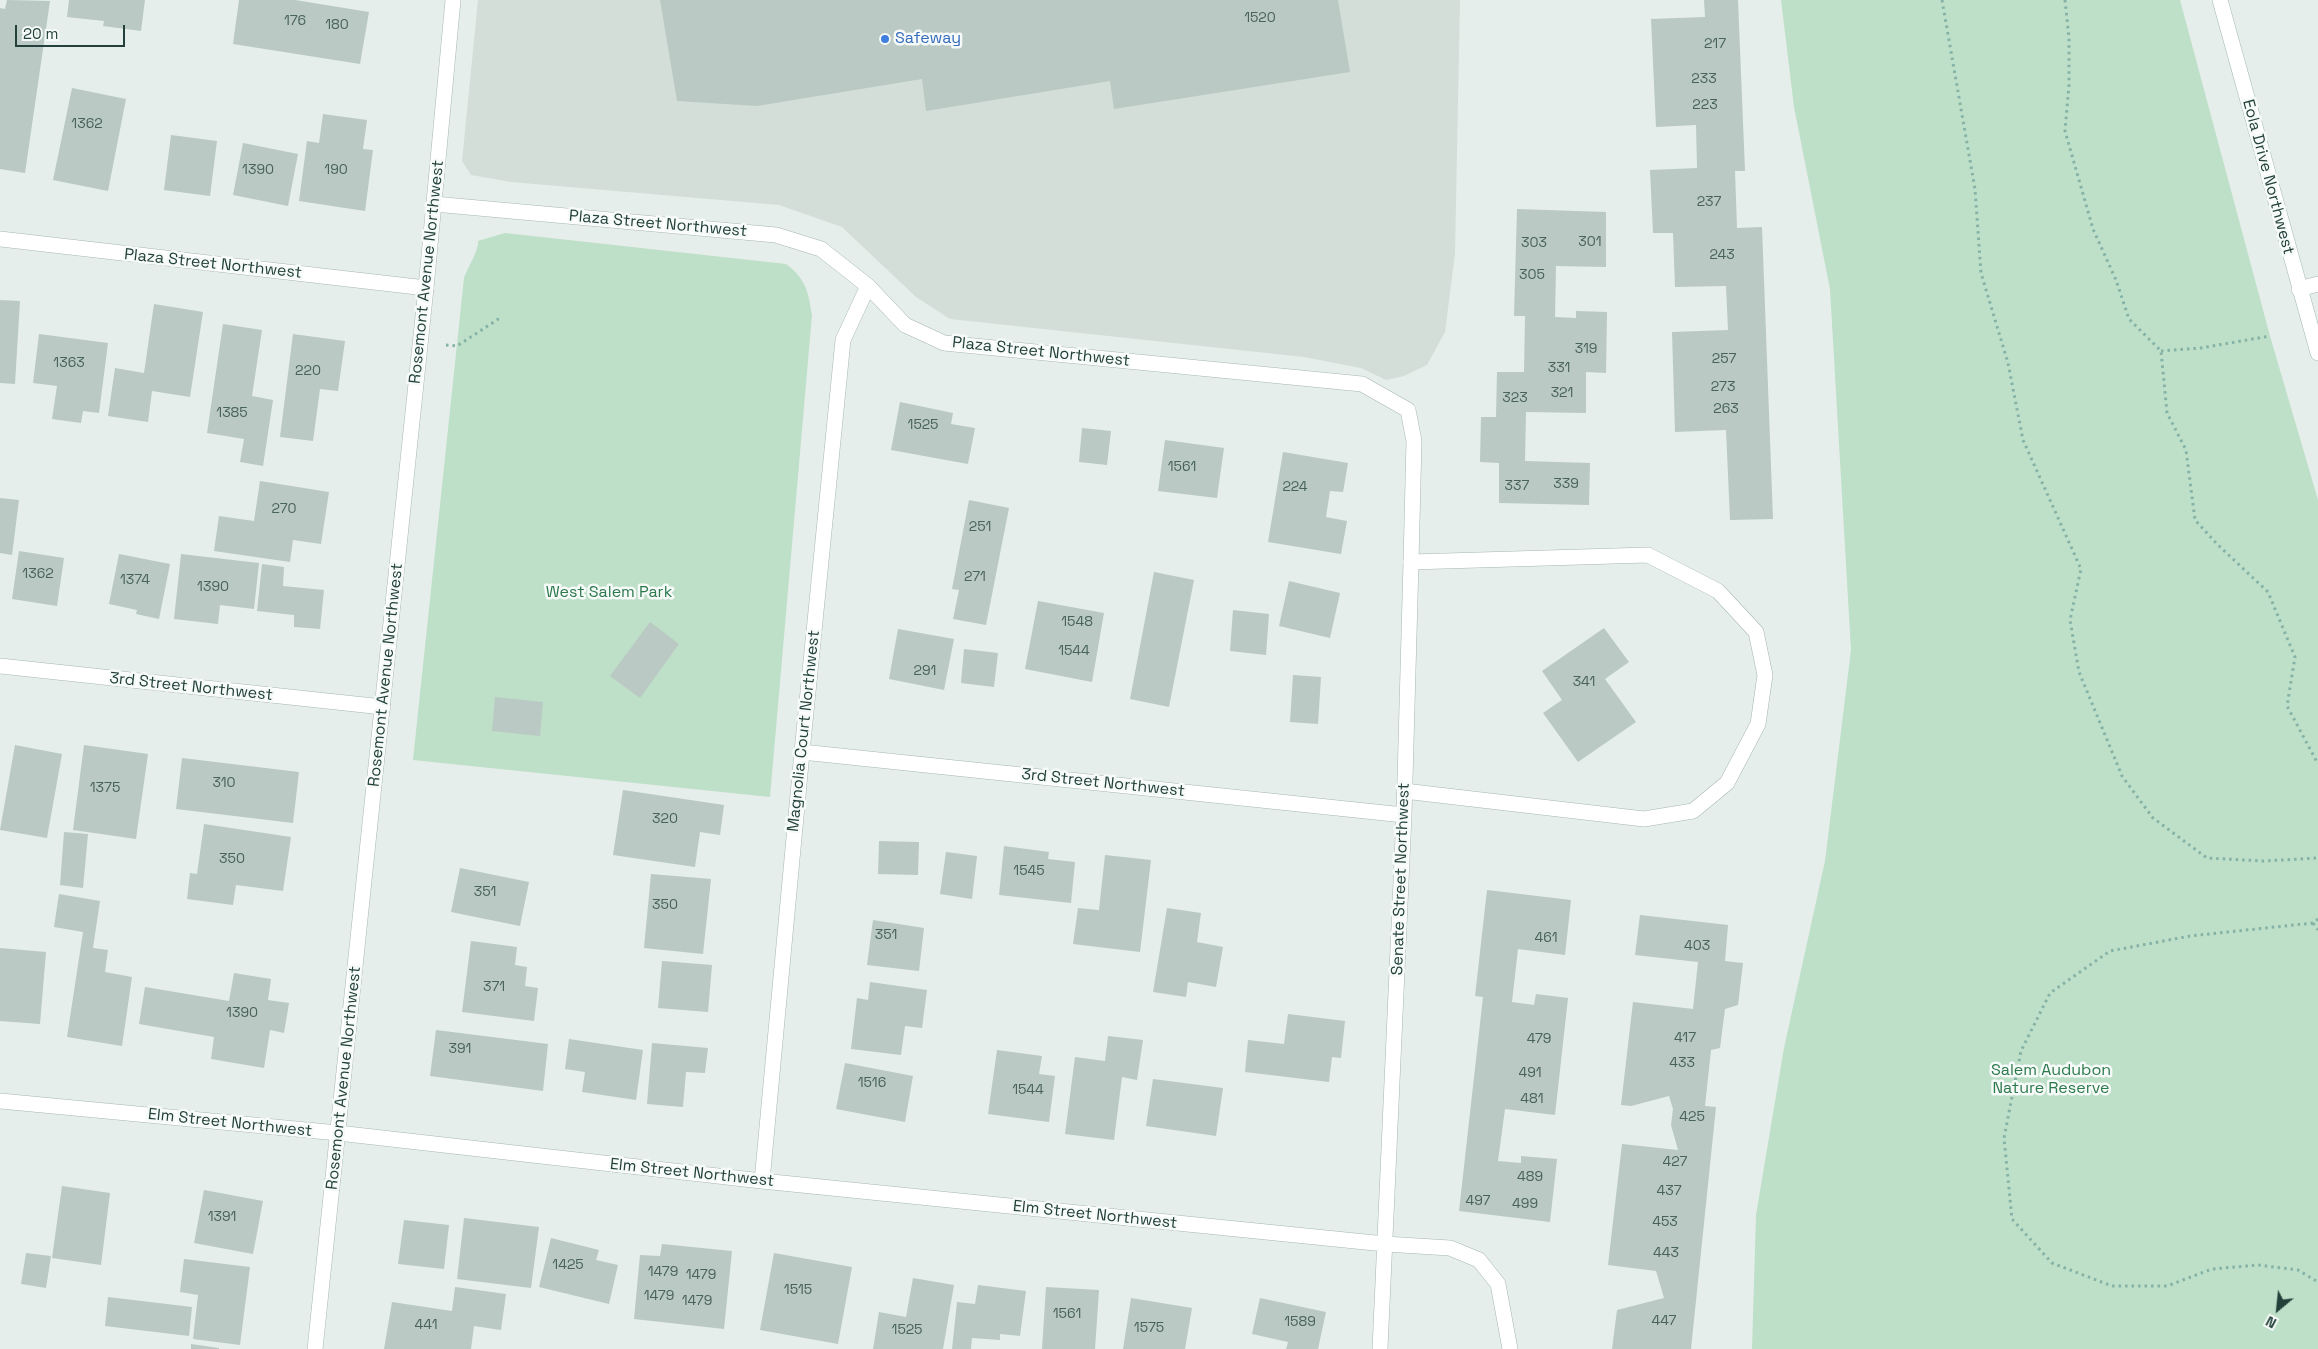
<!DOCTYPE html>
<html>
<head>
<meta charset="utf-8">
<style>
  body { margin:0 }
  #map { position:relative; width:2318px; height:1349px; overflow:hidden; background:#e5eeea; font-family:"Space Grotesk",sans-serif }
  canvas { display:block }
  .north { position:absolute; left:2253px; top:1284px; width:50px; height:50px; -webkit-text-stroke:4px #f6faf8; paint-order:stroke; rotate:208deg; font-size:14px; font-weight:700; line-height:20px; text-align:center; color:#23413a }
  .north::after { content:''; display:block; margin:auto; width:18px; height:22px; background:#23413a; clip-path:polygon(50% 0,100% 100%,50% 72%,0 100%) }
  .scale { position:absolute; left:15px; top:25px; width:110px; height:22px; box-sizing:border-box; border:2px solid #23413a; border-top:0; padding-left:6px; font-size:15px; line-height:18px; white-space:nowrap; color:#23413a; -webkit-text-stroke:4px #f6faf8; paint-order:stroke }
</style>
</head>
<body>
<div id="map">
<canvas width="2318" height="1349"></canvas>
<div class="north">N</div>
<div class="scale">20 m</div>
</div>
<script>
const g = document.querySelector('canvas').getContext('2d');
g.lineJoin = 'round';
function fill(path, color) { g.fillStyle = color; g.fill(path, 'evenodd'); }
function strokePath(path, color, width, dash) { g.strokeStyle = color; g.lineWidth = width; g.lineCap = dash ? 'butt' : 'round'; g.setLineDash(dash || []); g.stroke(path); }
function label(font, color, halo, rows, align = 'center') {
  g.font = font + ' "Space Grotesk",sans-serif'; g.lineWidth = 5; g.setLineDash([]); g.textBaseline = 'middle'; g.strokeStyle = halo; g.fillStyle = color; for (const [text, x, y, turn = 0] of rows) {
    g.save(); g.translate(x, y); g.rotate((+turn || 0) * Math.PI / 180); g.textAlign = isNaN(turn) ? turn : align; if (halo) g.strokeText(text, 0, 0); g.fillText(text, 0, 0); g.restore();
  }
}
const built = new Path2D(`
  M478,0H1460L1455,254L1445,332L1427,365L1404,376L1386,380L1361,368L1304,357L950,319L916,297L842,227L779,205L511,182L471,175L462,161Z`);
const green = new Path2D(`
  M1781,0H2180L2270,336L2318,500V1349H1752L1756,1215L1784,1048L1825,861L1851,650L1830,289L1794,107Z
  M505,233L786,264C806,279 808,291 812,315L770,797L413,760L464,278C468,267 479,250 478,241Z`);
const building = new Path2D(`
  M7,0L50,1L25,173L0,169V8L5,9Z
  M69,0H145L141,31L103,26L104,21L67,17Z
  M239,0H295L369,12L360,64L233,44Z
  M660,0H1338L1350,72L1114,109L1110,81L926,111L922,79L757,106L677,101Z
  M1704,0H1738L1745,171H1735L1737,228L1762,227L1773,519L1730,520L1726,430L1675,432L1672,332L1728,330L1726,286L1675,287L1673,233H1653L1650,170L1697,168L1696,125L1656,127L1651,19L1705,17Z
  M72,88L126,99L108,191L53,180Z
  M323,114L367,120L363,149L373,150L365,211L299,201L307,141L319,143Z
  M171,135L217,141L210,196L164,190Z
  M243,143L298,154L288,206L233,195Z
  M1517,209L1606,212V267L1556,266L1555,317L1576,318V311L1607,312L1606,373L1586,372V413L1526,412L1525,461L1590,463L1589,505L1499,503V463L1480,462L1481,417H1496L1497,372H1524L1525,316H1514Z
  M0,300L20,301L15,384L0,383Z
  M154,304L203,312L190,397L152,391L148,422L108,416L115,368L144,373Z
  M223,324L262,330L252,396L273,400L263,466L240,462L244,439L207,433Z
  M39,334L108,343L99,413L83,411L81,423L52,419L57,386L33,383Z
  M293,334L345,341L338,391L320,389L313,441L280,437Z
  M900,402L953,413L951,424L975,428L968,464L891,450Z
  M1082,428L1111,431L1107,465L1079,462Z
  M1165,440L1224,448L1217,498L1158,491Z
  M1283,452L1348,463L1343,492L1330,491L1326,517L1347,521L1341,554L1268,542Z
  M260,481L329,492L321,544L293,540L290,562L214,551L219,516L254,521Z
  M0,498L19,500L12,555L0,553Z
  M969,500L1009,508L986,625L953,619L959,590L952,589Z
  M19,551L64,558L57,606L12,599Z
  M119,554L170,564L159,619L136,614L137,610L109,604Z
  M181,554L259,563L254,609L220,605L218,624L174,619Z
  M262,564L284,567L283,586L324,590L320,629L294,627V615L257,611Z
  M1154,572L1194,580L1169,707L1130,699Z
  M1289,581L1340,593L1330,638L1279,626Z
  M1038,601L1104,613L1092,682L1025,669Z
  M1233,610L1269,614L1266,655L1230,651Z
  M650,622L679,644L640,698L610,676Z
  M1604,628L1629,662L1605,679L1636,722L1578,762L1543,713L1562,700L1542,671Z
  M898,629L954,639L944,690L889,679Z
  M964,649L998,653L994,687L961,683Z
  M1293,675L1321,677L1318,724L1290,722Z
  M495,697L543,702L540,736L492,731Z
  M15,745L62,754L47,838L0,830Z
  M84,745L148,754L136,839L73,830Z
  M182,758L299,772L293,823L176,809Z
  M623,790L724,805L720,835L700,832L695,867L613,855Z
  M204,824L291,837L283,891L236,885L233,905L187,899L190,873L197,874Z
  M64,832L88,834L83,888L60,885Z
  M879,841L919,842L918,875L878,874Z
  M1004,846L1049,852L1048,859L1075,862L1071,903L999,895Z
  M946,852L977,856L972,899L940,894Z
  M1105,855L1151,860L1140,952L1073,944L1078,908L1099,910Z
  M460,868L529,882L520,926L451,912Z
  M651,874L711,879L703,954L644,948Z
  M1487,890L1571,900L1565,955L1518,949L1512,1002L1534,1005L1536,994L1568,998L1555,1115L1505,1109L1498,1161L1521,1163V1156L1557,1159L1550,1222L1459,1211L1483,997L1475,996Z
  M59,894L100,901L93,948L108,950L105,972L132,977L122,1046L67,1037L83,932L54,927Z
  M1167,908L1201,913L1197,942L1223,947L1216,987L1188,982L1186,997L1153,992Z
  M1640,915L1728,925L1725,961L1743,963L1738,1005L1725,1009L1720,1048L1711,1050L1705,1106L1716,1107L1691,1349H1612L1617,1310L1664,1298L1656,1271L1608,1265L1622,1144L1678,1150L1671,1125L1673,1109L1669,1096L1631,1106L1621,1105L1633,1002L1693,1009L1698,962L1635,955Z
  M873,920L924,928L919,971L867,965Z
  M471,941L517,947L515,965L527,967L525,986L538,988L534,1021L462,1012Z
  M0,948L46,952L40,1024L0,1021Z
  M662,961L712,965L708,1012L658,1008Z
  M234,973L271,979L268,1000L289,1003L284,1033L270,1030L264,1068L211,1059L214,1037L139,1024L145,987L229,1001Z
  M870,982L927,990L922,1028L905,1026L901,1055L851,1049L857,998L868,1000Z
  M1288,1014L1345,1021L1341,1058L1332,1057L1329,1082L1245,1072L1248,1040L1284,1044Z
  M436,1030L548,1044L543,1091L430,1076Z
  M1108,1036L1143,1040L1137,1080L1122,1077L1114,1140L1065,1134L1075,1057L1105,1061Z
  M569,1039L643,1050L636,1100L582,1092L585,1072L565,1069Z
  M652,1043L708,1048L705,1073L686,1072L683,1107L647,1104Z
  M997,1050L1042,1056L1039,1074L1055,1076L1049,1122L988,1114Z
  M845,1063L913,1076L905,1122L836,1109Z
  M1153,1079L1223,1088L1216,1136L1146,1126Z
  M62,1186L110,1193L101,1265L52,1258Z
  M204,1190L263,1201L253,1254L194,1243Z
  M464,1218L539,1227L531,1288L457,1279Z
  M404,1220L449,1225L444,1269L398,1264Z
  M551,1238L599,1250L596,1260L618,1265L609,1304L539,1287Z
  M662,1244L732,1251L724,1329L634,1319L640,1255L660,1256Z
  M26,1253L51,1256L46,1288L21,1284Z
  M774,1253L852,1267L838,1344L760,1330Z
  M184,1259L250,1267L240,1345L193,1339L198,1295L180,1292Z
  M913,1278L954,1285L943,1349H873L879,1312L906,1317Z
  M978,1285L1026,1291L1020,1336L1000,1334V1340L972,1338L971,1349H952L957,1302L975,1304Z
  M455,1287L506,1294L501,1330L474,1326L471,1349H384L392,1302L452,1311Z
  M1046,1287L1099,1290L1095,1349H1042Z
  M108,1297L192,1307L189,1336L105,1326Z
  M1131,1298L1192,1308L1185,1349H1123Z
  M1260,1298L1326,1312L1318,1349H1286L1288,1342L1252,1334Z
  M191,1344L219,1348V1349H191Z`);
const path = new Path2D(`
  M1942,0L1975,189L1981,273L2008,363L2023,440L2081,569L2070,620L2079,672L2122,776L2153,818L2207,858L2263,861L2318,858
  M2065,0L2069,38V85L2065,131L2093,229L2116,280L2129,319L2161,351L2167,413L2186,450L2195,520L2217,544L2268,592L2295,657L2287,706L2318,764
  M446,345L457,346L500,318
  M2161,351L2201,348L2270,336
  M2318,919L2313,923L2318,930
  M2313,923L2190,936L2110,951L2050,993L2021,1051L2004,1138L2012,1219L2052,1263L2112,1286H2167L2212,1269L2258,1265L2298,1270L2318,1282`);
const service = new Path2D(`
  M1404,791L1644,819L1693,811L1727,783L1758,724L1765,675L1756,632L1718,591L1648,555L1411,562
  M1385,1244L1450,1248L1479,1260L1498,1284L1510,1349`);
const minor = new Path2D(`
  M434,204L776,235L821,249L868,286L905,325L944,343L1362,384L1408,410L1414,441L1411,562L1404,815L1380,1349
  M0,239L426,288
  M2299,289L2318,284
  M0,666L383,707
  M802,752L1404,815
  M0,1101L338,1133L762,1181L1385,1244
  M762,1181L802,752L843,340L868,286`);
const tertiary = new Path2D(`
  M315,1349L426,288L453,0`);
const secondary = new Path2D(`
  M2220,0L2318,353`);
const markers = [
  [885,39,5,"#3f7fe0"]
];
const numberNames = [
  ["1520",1260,18],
  ["176",295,21],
  ["180",337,25],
  ["217",1715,44],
  ["233",1704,79],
  ["223",1705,105],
  ["1362",87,124],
  ["1390",258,170],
  ["190",336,170],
  ["237",1709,202],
  ["301",1590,242],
  ["303",1534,243],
  ["243",1722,255],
  ["305",1532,275],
  ["319",1586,349],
  ["257",1724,359],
  ["1363",69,363],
  ["331",1559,368],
  ["220",308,371],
  ["273",1723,387],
  ["321",1562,393],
  ["323",1515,398],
  ["263",1726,409],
  ["1385",232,413],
  ["1525",923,425],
  ["1561",1182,467],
  ["339",1566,484],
  ["337",1517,486],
  ["224",1295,487],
  ["270",284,509],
  ["251",980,527],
  ["1362",38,574],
  ["271",975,577],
  ["1374",135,580],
  ["1390",213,587],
  ["1548",1077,622],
  ["1544",1074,651],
  ["291",925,671],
  ["341",1584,682],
  ["310",224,783],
  ["1375",105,788],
  ["320",665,819],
  ["350",232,859],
  ["1545",1029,871],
  ["351",485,892],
  ["350",665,905],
  ["351",886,935],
  ["461",1546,938],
  ["403",1697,946],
  ["371",494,987],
  ["1390",242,1013],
  ["417",1685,1038],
  ["479",1539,1039],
  ["391",460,1049],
  ["433",1682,1063],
  ["491",1530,1073],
  ["1516",872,1083],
  ["1544",1028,1090],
  ["481",1532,1099],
  ["425",1692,1117],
  ["427",1675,1162],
  ["489",1530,1177],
  ["437",1669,1191],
  ["497",1478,1201],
  ["499",1525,1204],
  ["1391",222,1217],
  ["453",1665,1222],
  ["443",1666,1253],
  ["1425",568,1265],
  ["1479",663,1272],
  ["1479",701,1275],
  ["1515",798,1290],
  ["1479",659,1296],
  ["1479",697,1301],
  ["1561",1067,1314],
  ["447",1664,1321],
  ["1589",1300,1322],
  ["441",426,1325],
  ["1575",1149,1328],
  ["1525",907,1330]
];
const shopNames = [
  ["Safeway",895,39]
];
const streetNames = [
  ["Eola Drive Northwest",2268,177,75],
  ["Plaza Street Northwest",658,224,5],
  ["Plaza Street Northwest",213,264,6],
  ["Rosemont Avenue Northwest",427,272,-84],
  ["Plaza Street Northwest",1041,352,6],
  ["Rosemont Avenue Northwest",386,675,-84],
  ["3rd Street Northwest",191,687,6],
  ["Magnolia Court Northwest",804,731,-84],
  ["3rd Street Northwest",1103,783,6],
  ["Senate Street Northwest",1401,879,-88],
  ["Rosemont Avenue Northwest",344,1078,-84],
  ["Elm Street Northwest",230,1123,6],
  ["Elm Street Northwest",692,1173,6],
  ["Elm Street Northwest",1095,1215,6]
];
const parkNames = [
  ["West Salem Park",609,593],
  ["Salem Audubon",2051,1071],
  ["Nature Reserve",2051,1089]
];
fill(built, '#d3ded9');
fill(green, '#bedfc8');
fill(building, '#bac9c3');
strokePath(service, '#a7b7b2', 16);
strokePath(minor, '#a7b7b2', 16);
strokePath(tertiary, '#a7b7b2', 16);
strokePath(secondary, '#a3bab3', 16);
strokePath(path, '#85b2a6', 3, [2.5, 4]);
strokePath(service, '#fff', 15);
strokePath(minor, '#fff', 15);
strokePath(tertiary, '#fff', 15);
strokePath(secondary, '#fff', 15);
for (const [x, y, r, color] of markers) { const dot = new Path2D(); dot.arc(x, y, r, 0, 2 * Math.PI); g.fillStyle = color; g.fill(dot); strokePath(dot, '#f6faf8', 2); }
label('14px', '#49635c', null, numberNames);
label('16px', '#366cbe', '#f6faf8', shopNames, 'left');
label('16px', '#23413a', '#f6faf8', streetNames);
label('16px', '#2c794c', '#f6faf8', parkNames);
</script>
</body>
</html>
